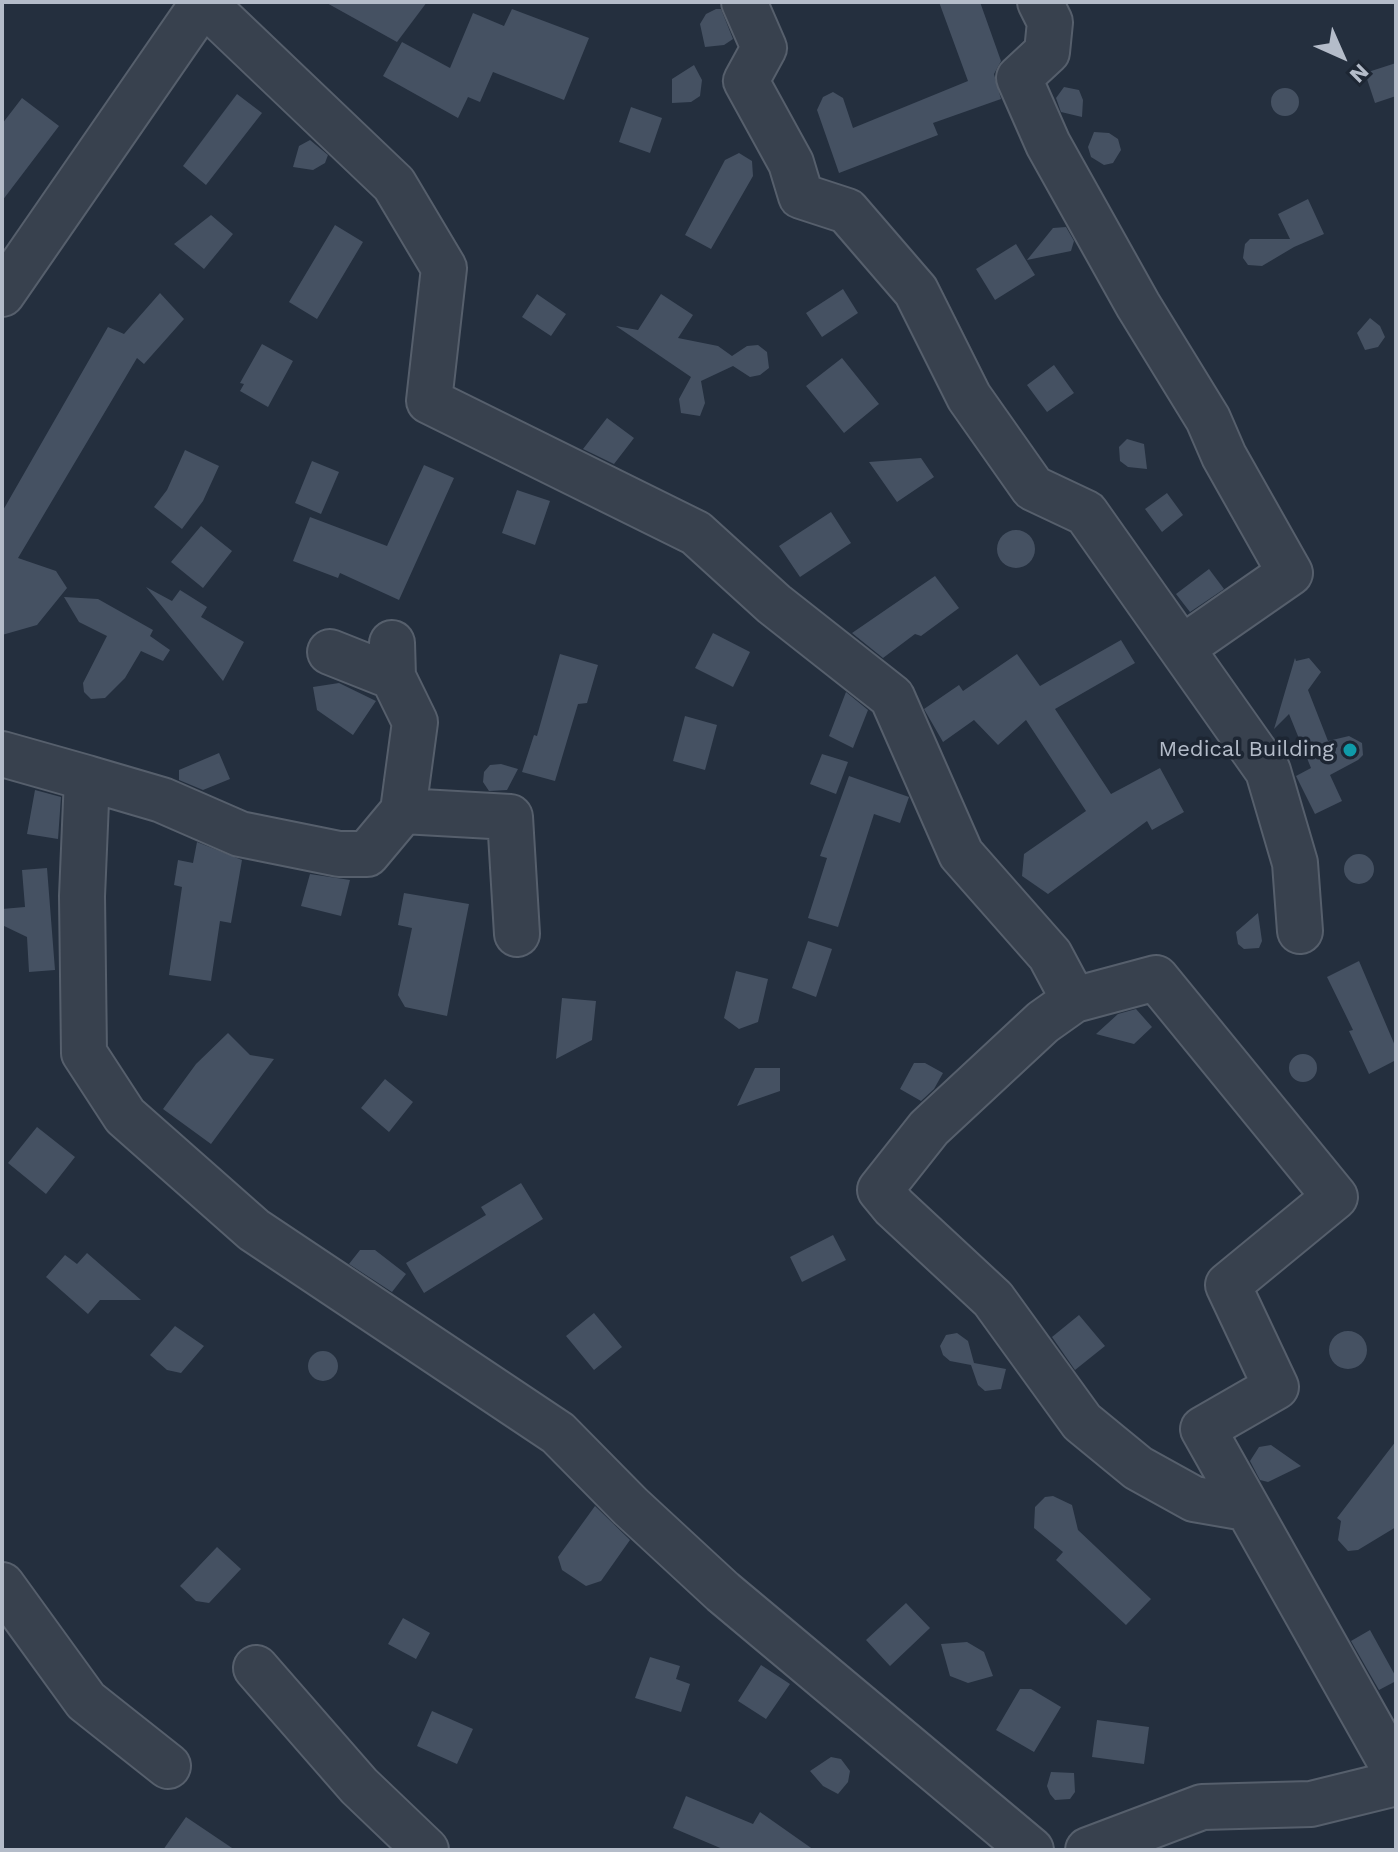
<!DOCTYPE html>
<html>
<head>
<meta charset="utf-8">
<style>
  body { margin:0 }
  #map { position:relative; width:1398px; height:1852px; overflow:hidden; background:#242f3e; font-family:"Work Sans",sans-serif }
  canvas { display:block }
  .frame { position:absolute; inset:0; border:4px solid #b4bcc9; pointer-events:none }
  .north { position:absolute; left:1302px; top:16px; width:80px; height:80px; -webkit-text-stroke:6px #1d2633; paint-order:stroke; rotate:135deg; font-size:22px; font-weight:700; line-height:32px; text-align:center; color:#b4bcc9 }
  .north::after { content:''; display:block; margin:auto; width:28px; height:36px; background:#b4bcc9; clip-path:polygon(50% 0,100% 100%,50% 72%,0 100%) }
</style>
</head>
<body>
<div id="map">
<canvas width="1398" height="1852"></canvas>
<div class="frame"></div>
<div class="north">N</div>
</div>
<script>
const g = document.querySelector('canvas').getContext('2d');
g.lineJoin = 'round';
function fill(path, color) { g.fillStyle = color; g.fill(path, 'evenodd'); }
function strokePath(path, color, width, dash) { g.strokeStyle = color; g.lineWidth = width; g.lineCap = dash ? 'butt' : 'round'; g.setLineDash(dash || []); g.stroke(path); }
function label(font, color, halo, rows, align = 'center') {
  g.font = font + ' "Work Sans",sans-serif'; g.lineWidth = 7; g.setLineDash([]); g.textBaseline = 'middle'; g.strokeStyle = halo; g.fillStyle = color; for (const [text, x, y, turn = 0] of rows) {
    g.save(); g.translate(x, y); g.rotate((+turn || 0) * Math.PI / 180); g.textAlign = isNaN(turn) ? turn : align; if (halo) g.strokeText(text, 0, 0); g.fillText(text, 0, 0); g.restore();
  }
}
const building = new Path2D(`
  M325,2H427L397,42Z
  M939,2H980L1001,61L994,74L1001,99L933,123L938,135L839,173L817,110L823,97L833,92L843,98L853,128L968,81Z
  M512,9L589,38L564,100L493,72L480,102L468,97L458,118L383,76L402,42L450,68L473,13L504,26Z
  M716,9H721L733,39L724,45L705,47L700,24L706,14Z
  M1396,63V96L1375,103L1365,73Z
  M694,65L702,80L700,96L691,102L672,103V79Z
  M1064,87L1079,90L1083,100L1082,117L1061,112L1056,98Z
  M1271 102a14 14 0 1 1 28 0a14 14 0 1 1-28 0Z
  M237,94L262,113L206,185L183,166Z
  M22,98L59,126L2,201V124Z
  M631,107L662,118L650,153L619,142Z
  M1094,132L1109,133L1118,139L1121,150L1113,163L1104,165L1091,157L1088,147Z
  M310,140L328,155L325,163L313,170L293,167L299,146Z
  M739,153L752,161L753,176L711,249L685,235L725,160Z
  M1308,199L1324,234L1294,247L1262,266L1248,265L1243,258L1245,244L1250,239H1290L1278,214Z
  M211,215L233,234L204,269L174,244Z
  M335,225L363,242L317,319L289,302Z
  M1066,227L1074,241L1071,251L1027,260L1053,228Z
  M1016,244L1035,275L995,300L976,269Z
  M843,289L858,313L822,337L806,313Z
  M160,293L184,319L144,364L137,358L18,558L56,571L67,588L37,625L2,635V512L108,327L124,334Z
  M537,294L566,314L551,336L522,317Z
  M661,294L693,315L678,338L718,346L732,356L747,346L758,345L767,352L769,368L760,375L750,377L733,366L701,381L705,403L700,416L681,413L679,399L691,377L616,326L638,330Z
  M1370,318L1380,326L1385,337L1378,347L1365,350L1357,333Z
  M262,344L293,361L268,407L240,391L244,384L240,383Z
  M842,358L879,404L844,433L806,386Z
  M1054,365L1074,393L1047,412L1027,385Z
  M607,418L634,438L614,464L583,449Z
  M1127,439L1144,444L1147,469L1128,467L1120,461L1119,447Z
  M185,450L219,466L203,501L182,529L154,507L167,490Z
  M921,458L934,477L897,502L869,462Z
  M312,461L339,472L321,514L295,503Z
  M424,465L454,478L399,600L340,573L338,578L293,561L310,517L387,546Z
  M517,490L550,501L535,545L502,533Z
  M1167,493L1183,515L1162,532L1145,509Z
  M831,512L851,543L800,577L779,546Z
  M201,526L232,551L203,588L171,562Z
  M997 549a19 19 0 1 1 38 0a19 19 0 1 1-38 0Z
  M1209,569L1224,589L1190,612L1176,594Z
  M935,576L959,608L921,636L915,634L883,658L852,633Z
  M146,587L172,601L180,590L207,607L201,617L244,642L223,681Z
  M64,597L98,599L153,630L150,636L170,650L163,661L141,651L125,678L105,698L91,699L84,692L83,683L107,636L79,622Z
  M713,633L750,652L733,687L695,668Z
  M1121,640L1135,663L1055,709L1111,794L1160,768L1184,812L1152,830L1147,821L1048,894L1022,876L1024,854L1086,811L1026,720L998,745L974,720L943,742L924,709L959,685L963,691L1017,654L1040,686Z
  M560,654L598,665L587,703L578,704L555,781L522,772L534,735L537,736Z
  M1295,658L1296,661L1309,658L1321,672L1308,690L1328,741L1349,736L1362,743L1363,755L1358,760L1330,775L1342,801L1315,814L1296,776L1311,768L1289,714L1274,729Z
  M339,683L376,701L353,735L317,710L313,687Z
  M846,692L868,710L853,748L829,736Z
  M685,716L717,725L705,770L673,761Z
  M219,753L230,779L203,790L179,780V770Z
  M822,754L848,762L836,794L810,784Z
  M501,764L518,769L507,790L489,791L483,782L484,772L490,765Z
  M849,776L909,797L900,823L874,814L838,927L808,918L827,858L820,856Z
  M35,790L61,797L58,839L27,834Z
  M197,842L242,860L231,923L220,921L211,981L169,975L182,887L174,885L178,860L193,863Z
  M1344 869a15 15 0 1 1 30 0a15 15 0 1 1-30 0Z
  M47,868L55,970L29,972L27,937L2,925V909L25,907L22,870Z
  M310,874L350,880L341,916L301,906Z
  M404,893L469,904L447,1016L405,1007L398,995L412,928L398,925Z
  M1258,913L1262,941L1259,948L1244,949L1238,944L1236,932Z
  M808,941L832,949L816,997L792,988Z
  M1359,961L1396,1048V1060L1369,1074L1349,1031L1353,1030L1327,977Z
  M736,971L768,979L758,1022L739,1029L724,1018Z
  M562,998L596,1001L592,1040L556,1059Z
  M1136,1009L1152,1027L1134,1044L1096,1034L1118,1014Z
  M228,1033L250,1055L274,1059L211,1144L163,1109L196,1064Z
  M1289 1068a14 14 0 1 1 28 0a14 14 0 1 1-28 0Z
  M914,1063H925L943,1073L934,1089L921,1101L900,1089Z
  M755,1068H780V1091L737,1106Z
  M385,1079L413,1102L389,1132L361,1108Z
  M37,1127L75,1157L46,1194L8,1163Z
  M521,1183L543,1219L424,1293L406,1263L486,1215L481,1207Z
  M833,1235L846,1260L802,1282L790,1257Z
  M360,1250H375L406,1274L392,1292L349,1264Z
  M87,1253L141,1300H100L88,1314L46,1277L65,1255L77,1264Z
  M594,1313L622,1347L594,1370L566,1336Z
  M1079,1315L1105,1346L1075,1370L1052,1337Z
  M175,1326L204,1346L181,1373L167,1370L150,1355Z
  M1329 1350a19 19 0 1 1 38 0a19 19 0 1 1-38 0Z
  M957,1333L968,1341L974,1363L1006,1369L1001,1389L985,1391L978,1385L971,1365L950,1361L943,1355L940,1346L946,1335Z
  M308 1366a15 15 0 1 1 30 0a15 15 0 1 1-30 0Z
  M1396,1441V1527L1358,1550L1348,1551L1338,1540L1341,1521L1337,1518Z
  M1271,1445L1301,1466L1268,1482L1260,1480L1250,1461L1259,1447Z
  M1053,1496L1072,1505L1078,1530L1151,1599L1126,1625L1056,1560L1063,1552L1034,1528L1035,1507L1045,1497Z
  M595,1506L630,1540L601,1581L586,1586L562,1570L558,1557Z
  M217,1547L241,1569L209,1603L196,1601L180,1586Z
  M906,1603L930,1628L890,1666L866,1640Z
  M403,1618L430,1633L416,1659L388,1644Z
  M1370,1630L1396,1677V1681L1379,1690L1351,1641Z
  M967,1642L984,1652L993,1676L968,1683L950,1676L941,1644Z
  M650,1657L680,1666L676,1679L690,1684L681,1712L635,1698Z
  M761,1665L790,1684L766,1719L738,1701Z
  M1020,1689H1031L1061,1707L1034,1752L996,1730Z
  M432,1711L473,1729L457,1764L417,1746Z
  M1097,1720L1149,1727L1144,1764L1092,1757Z
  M831,1757L841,1759L850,1771L848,1782L838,1794L823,1786L810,1771Z
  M1051,1772L1074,1773L1075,1792L1070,1799L1055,1800L1050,1794L1047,1786Z
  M686,1796L753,1824L760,1812L814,1850H725L673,1828Z
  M186,1817L235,1850H163Z`);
const minor = new Path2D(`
  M203,2L394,184L444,268L429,401L696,533L774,604L892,697L961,854L1050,955L1074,1000L1156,978L1335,1197L1228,1285L1276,1387L1203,1429L1396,1772
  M744,2L764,48L746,81L791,163L801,196L847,211L916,291L969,397L1033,488L1086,513L1268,771L1295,863L1300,931
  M1040,2L1050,22L1047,52L1019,78L1048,144L1138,305L1208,419L1224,456L1290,573L1182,648
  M2,294L203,3
  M330,652L393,677
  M2,754L87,778L82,896L84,1053L125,1116L254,1230L558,1433L630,1506L723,1592L1031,1850
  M87,778L162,800L240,834L339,854H367L403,811L415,722L393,677L392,643
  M403,811L510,817L517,934
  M1074,1000L1043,1022L929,1128L880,1190L894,1207L993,1299L1082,1422L1138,1468L1194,1499L1246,1508
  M2,1585L86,1701L168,1766
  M256,1668L359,1786L426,1850
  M1088,1850L1202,1807L1311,1804L1396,1783`);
const markers = [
  [1350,750,8,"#0f9aa8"]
];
const poiNames = [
  ["Medical Building",1334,750]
];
fill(building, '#455162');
strokePath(minor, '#565f6c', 48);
strokePath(minor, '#38414e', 44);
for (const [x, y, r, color] of markers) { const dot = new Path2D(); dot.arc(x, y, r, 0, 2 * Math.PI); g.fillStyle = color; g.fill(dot); strokePath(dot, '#1d2633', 3); }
label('22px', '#b4bcc9', '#1d2633', poiNames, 'right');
</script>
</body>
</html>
